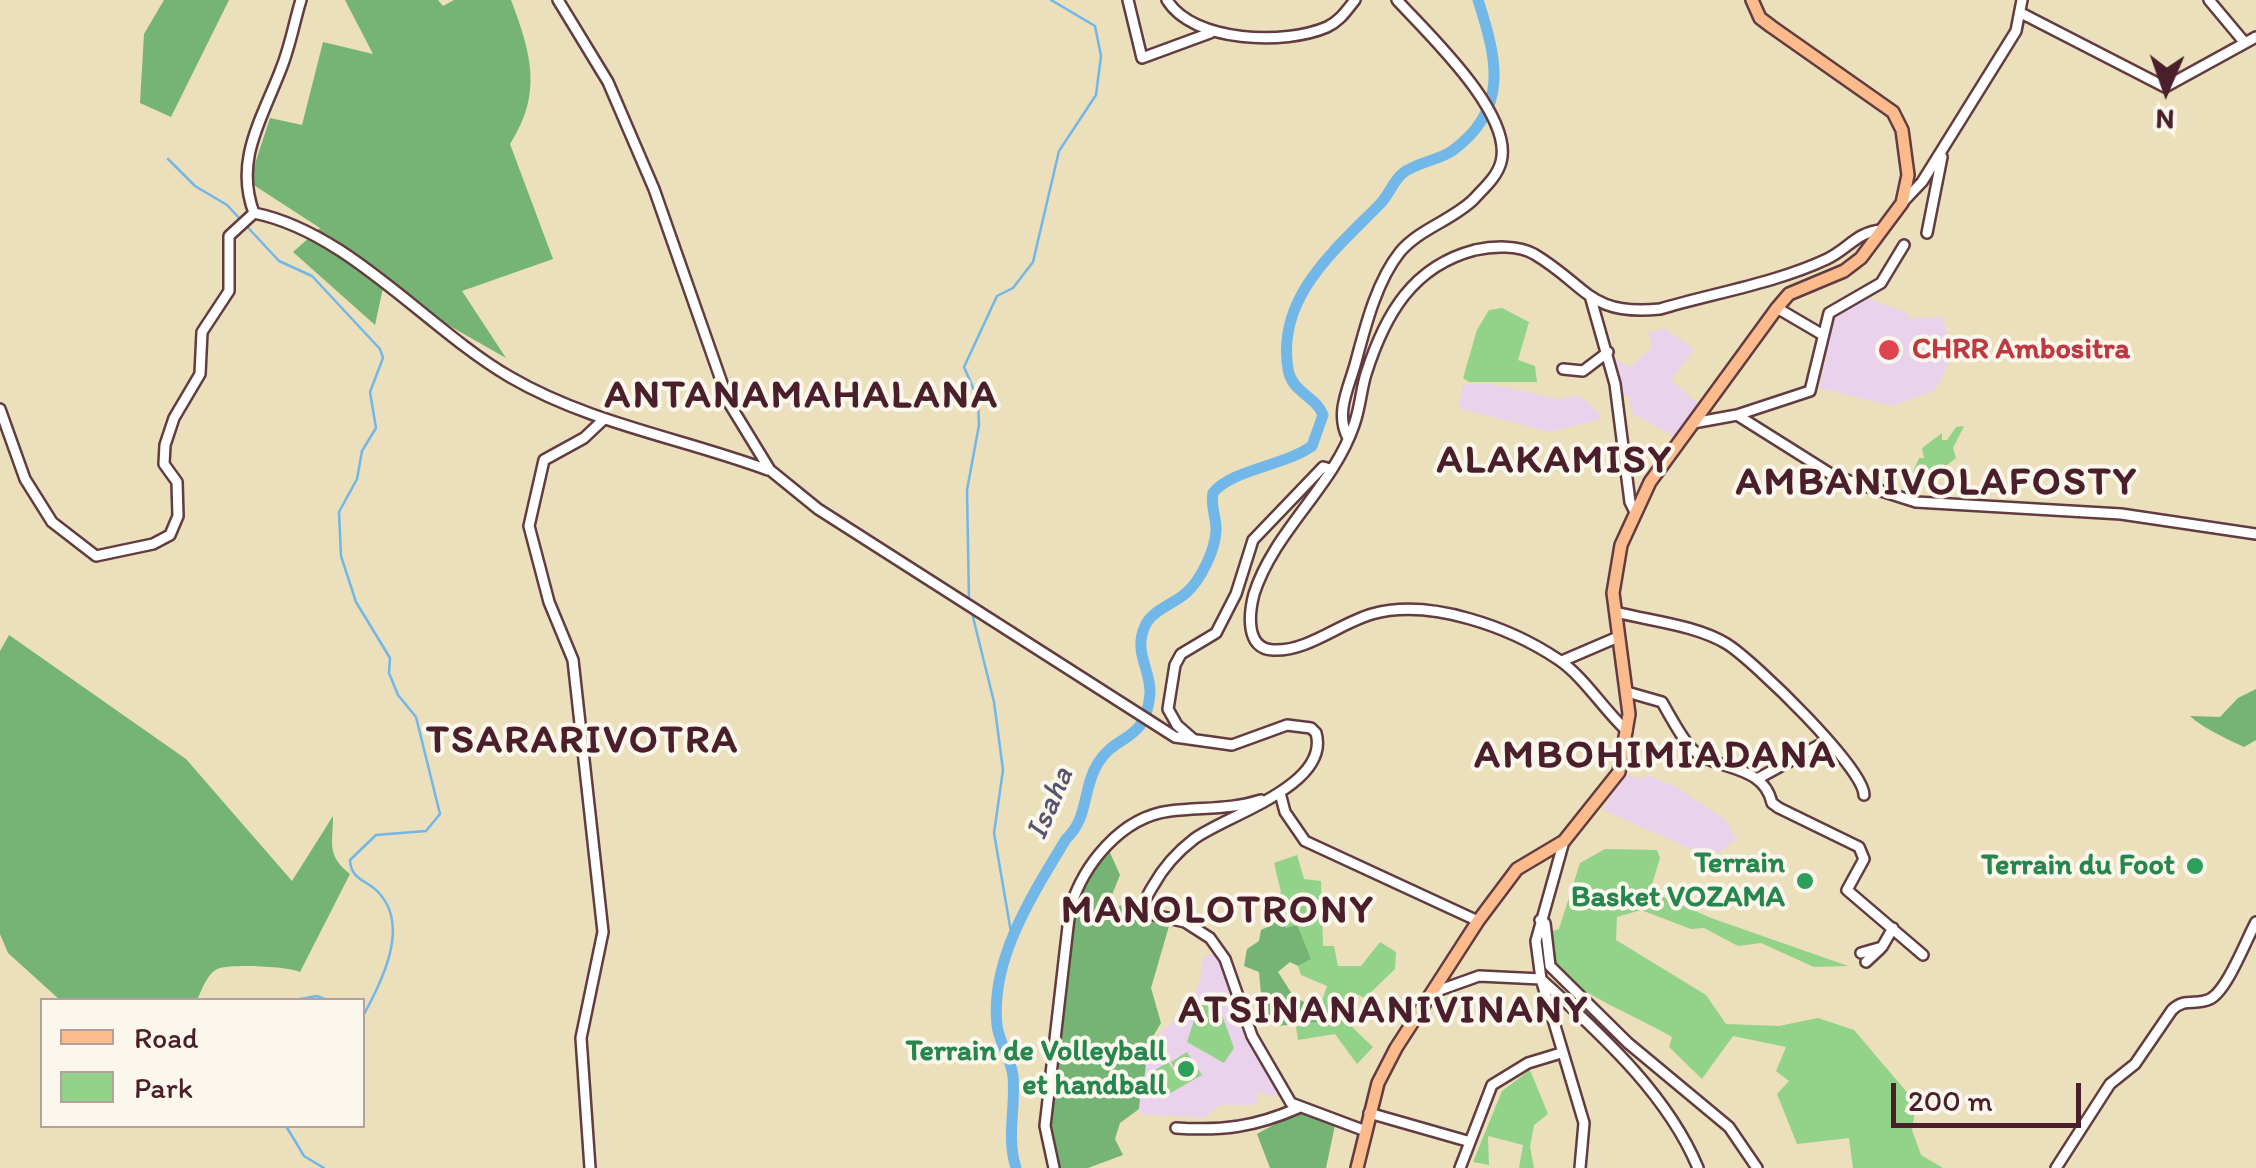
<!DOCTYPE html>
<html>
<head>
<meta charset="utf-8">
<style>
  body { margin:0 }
  #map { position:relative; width:2256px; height:1168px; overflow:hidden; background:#ebdfbc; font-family:Itim,sans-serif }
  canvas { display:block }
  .legend { position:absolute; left:40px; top:998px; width:325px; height:130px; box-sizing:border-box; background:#fbf7ec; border:2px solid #b4a19f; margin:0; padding:12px 18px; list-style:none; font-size:30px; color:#4a1f2b }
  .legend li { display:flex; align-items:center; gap:20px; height:50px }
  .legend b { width:50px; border:2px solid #b4a19f }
  .north { position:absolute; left:2116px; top:40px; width:100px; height:100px; -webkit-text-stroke:8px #fbf7ec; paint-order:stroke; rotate:182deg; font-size:28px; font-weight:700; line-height:40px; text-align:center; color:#4a1f2b }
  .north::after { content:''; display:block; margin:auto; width:35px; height:45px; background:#4a1f2b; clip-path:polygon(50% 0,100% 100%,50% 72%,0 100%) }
  .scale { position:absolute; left:1891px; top:1083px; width:190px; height:45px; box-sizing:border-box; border:5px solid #4a1f2b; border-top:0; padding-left:12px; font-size:30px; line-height:35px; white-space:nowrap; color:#4a1f2b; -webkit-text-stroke:8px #fbf7ec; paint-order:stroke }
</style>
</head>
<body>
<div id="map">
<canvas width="2256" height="1168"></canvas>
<ul class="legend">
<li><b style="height:12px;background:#fbbb8d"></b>Road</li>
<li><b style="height:28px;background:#92d289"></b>Park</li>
</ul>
<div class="north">N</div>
<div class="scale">200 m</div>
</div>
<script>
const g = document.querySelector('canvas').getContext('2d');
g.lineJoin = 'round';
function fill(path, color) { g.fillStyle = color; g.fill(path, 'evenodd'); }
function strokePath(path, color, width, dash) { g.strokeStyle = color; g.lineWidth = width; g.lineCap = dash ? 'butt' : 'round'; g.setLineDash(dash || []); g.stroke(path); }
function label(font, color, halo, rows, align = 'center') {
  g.font = font + ' Itim,sans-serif'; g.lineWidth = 8; g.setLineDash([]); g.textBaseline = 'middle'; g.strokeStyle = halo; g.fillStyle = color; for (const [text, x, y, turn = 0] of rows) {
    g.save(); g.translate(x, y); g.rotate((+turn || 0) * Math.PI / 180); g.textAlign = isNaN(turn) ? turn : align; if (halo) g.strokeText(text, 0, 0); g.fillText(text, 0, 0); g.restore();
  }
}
const built = new Path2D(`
  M1864,297L1907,313V318L1943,317L1948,340H1953L1945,372L1935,390L1892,406L1819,388L1835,314Z
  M1664,328L1694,349L1671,380L1699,405L1675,437L1632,413L1629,396L1620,395L1614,359L1630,367L1652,348L1648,333Z
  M1463,384H1490L1558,399L1580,396L1600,414L1598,420L1549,432L1459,408Z
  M1623,773L1641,779L1647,775L1676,787L1726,820L1736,840L1719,852L1691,849L1603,810Z
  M1216,953L1249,1037L1280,1091L1273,1097L1259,1091L1256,1105H1220L1204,1118L1140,1114V1075L1152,1041L1189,1006L1200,982L1203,957Z`);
const green = new Path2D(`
  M1502,308L1529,322L1518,360L1535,366L1537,382H1469L1463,378L1477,330L1489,310Z
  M1964,426L1953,448L1956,458L1924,483L1914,470L1919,458H1924L1922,448L1942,433V440H1947L1956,427Z
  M1605,849L1657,850L1660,858L1650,891L1711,918L1848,966L1814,967L1761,943L1738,946L1704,928L1691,929L1641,910L1617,917L1616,940L1706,995L1726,1024L1779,1026L1818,1018L1854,1030L1916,1103L1912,1130L1921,1155L1943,1168H1853L1849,1138L1797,1144L1777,1094L1789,1081L1776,1071L1786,1047L1733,1036L1702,1079L1669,1047L1672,1037C1643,1019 1567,989 1552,964C1547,956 1548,943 1546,933L1559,929L1580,863Z
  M1297,855L1304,879L1321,881L1323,946H1334L1338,966H1361L1380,942L1396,952L1395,969L1365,998L1356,994L1348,1009L1353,1028L1373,1047L1357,1064L1335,1034L1298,1040L1296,1027L1319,1021L1315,1007L1321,1004L1327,986L1301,975L1298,966L1311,958L1286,929L1278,895L1281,892L1274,863Z
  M1218,1004L1234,1048L1224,1063L1187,1042L1199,1005Z
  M1187,1052L1202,1075L1167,1095L1152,1072L1168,1062L1180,1079L1171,1062Z
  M1530,1070L1548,1114L1534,1125L1530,1147L1534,1168H1519L1523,1145L1488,1136L1489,1165L1473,1162L1502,1091Z`);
const forest = new Path2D(`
  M164,0H229L171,117L140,103L144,34Z
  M345,0H438L443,6L454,0H511C531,53 543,93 510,144L553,259L462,291L506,358L383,288L375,325L293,252L320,228L249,182L270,118L302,125L323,42L373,54Z
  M9,635L186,759L292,881L333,816C333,844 326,855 350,874L300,972C287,966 234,964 220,968C208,971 202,990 197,1000H60L8,953L0,934V651Z
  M2256,689V740L2244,747C2229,740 2201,727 2190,716L2220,717L2238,698Z
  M1108,848L1120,875L1107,907L1126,905L1169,926L1151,988L1161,1023L1145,1050C1149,1069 1140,1089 1139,1109L1120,1123L1115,1139L1123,1155L1088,1168H1056L1048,1126L1072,910L1082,884Z
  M1281,909L1286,928L1297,925L1311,959L1298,966L1290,962L1278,972L1294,997L1315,1007L1319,1022L1277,1026L1262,1005L1259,972L1244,966L1247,949L1259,941L1261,930L1272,925L1268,913Z
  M1297,1112L1335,1125L1326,1168H1270L1257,1134Z`);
const stream = new Path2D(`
  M168,159L195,186L227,205L279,261L312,276L380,349L383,358L370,392L376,428L362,451L357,479L339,512L341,556L356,602L390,658L389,673L398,695L416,717L440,814L426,831L376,835L350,860C351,881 368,880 379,893C411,928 380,984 362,1018
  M969,601L967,490L979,425L978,399L964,367L997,296L1013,288L1033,262L1059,151L1096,95L1101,56L1095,26L1051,0
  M971,609L994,702L1003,770L994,833L1012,938
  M295,1000L317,996L327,1000
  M286,1126L304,1156L324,1168`);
const river = new Path2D(`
  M1016,1168C1006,1136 1016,1108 1013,1076C1011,1058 999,1043 997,1025C990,959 1033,894 1066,839C1089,818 1082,789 1098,763C1117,732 1146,744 1150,693C1151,670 1133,652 1145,626C1152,610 1174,604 1186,593C1201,580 1215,550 1216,531C1217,518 1210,507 1213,493C1230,470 1284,466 1312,446L1323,415C1315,395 1292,393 1288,369C1276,297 1336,249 1381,203C1389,194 1394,180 1403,173C1417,162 1437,161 1452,151C1510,109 1497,59 1478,0`);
const minor = new Path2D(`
  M558,0L608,82L654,189L729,403L770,470L818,509L1175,737L1232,745L1287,725L1311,728L1316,733C1331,786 1224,816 1194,839C1177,852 1163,868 1153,886C1146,897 1143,902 1150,914L1185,922L1210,938L1225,959L1252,1036L1291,1103L1363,1130
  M1128,0L1142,58L1210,33
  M1167,0C1193,43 1286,45 1327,27C1340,21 1346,11 1355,0
  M2209,0L2245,43
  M2021,13L2165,87L2256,37
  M1904,201L1922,182L2016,31L2022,0
  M254,213C234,160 262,119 281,69C290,47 294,23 301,0
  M1927,233L1942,157
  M1591,299L1615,384L1630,502L1635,512
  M1777,308L1823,335
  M1563,369L1583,371L1608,352
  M0,409L25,479L52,522L96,556L153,544L170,535L178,516L177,482L164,464L165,445L174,418L200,374L202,332L229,291V236L254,213C349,232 426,328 510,377C591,424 682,438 768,470
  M1737,415L1834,476L1916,502L2121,514L2256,534
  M1693,423L1737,415L1810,391L1829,313L1881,283L1904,245
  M1348,438C1335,414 1348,389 1355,365C1365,328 1376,282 1400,252C1419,229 1453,220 1474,199C1484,188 1497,177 1501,162C1514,114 1427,33 1397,0
  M1616,612C1650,621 1696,625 1727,644C1754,661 1864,768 1864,795
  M1562,661L1618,637
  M1627,692L1662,702C1670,716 1681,737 1691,748C1712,771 1763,762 1772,803L1779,808L1859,847L1864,859L1847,890L1923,955
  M1627,731C1604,710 1584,677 1559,660C1510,627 1430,598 1372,614C1340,623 1307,652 1273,650C1245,649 1249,613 1254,594C1274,531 1333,487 1354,425C1360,409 1361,390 1366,374C1385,314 1413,266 1475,250C1493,246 1518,245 1534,254C1588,286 1588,316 1660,309C1714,293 1776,283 1827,259C1848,249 1857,232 1881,230
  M1193,739L1177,725L1168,709L1175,665L1181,654L1216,633L1236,594L1253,540L1323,467L1330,469
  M1757,779L1825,742
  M1280,793L1285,812L1305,841L1478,921
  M1564,841L1536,941L1541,979L1584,1123L1580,1168
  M1540,920L1545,923L1550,966L1628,1043L1729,1127L1757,1168
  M1861,953L1882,947L1893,928
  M1866,962L1880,949
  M1437,991L1479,976L1541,979C1599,1033 1667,1093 1698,1168
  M1369,1113L1467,1141
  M1176,1128C1222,1131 1255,1127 1298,1108
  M590,1168L581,1038L603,932L573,660L549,602L529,526L544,460L584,438L602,421
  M1054,1168L1045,1126L1070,909C1083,865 1121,817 1170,811C1202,807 1230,810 1261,800
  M1460,1168L1492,1085L1528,1063L1561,1053
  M2056,1168L2110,1084L2135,1064L2172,1010C2185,997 2196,1006 2210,999C2227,991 2246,940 2256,922`);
const major = new Path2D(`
  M1357,1168L1378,1083L1396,1048L1478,921L1517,869L1564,841L1619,772L1629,714L1613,593L1621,545L1650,482L1777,308L1789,294L1844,271L1861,258L1902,203L1908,175L1902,130L1893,112L1772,27L1760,18L1752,0`);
const markers = [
  [1889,350,12,"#e0444e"],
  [2195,866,10,"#2e9e5b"],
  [1805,881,10,"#2e9e5b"],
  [1186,1069,10,"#2e9e5b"]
];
const healthNames = [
  ["CHRR Ambositra",1912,350]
];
const leisureNames = [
  ["Terrain",1785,864],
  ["Basket VOZAMA",1785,898],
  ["Terrain du Foot",2175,866],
  ["Terrain de Volleyball",1166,1052],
  ["et handball",1166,1086]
];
const waterNames = [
  ["Isaha",1051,804,-67]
];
const districtNames = [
  ["ANTANAMAHALANA",802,397],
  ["ALAKAMISY",1555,462],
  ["AMBANIVOLAFOSTY",1937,484],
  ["TSARARIVOTRA",583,742],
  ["AMBOHIMIADANA",1656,757],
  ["MANOLOTRONY",1218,912],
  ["ATSINANANIVINANY",1384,1012]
];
fill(built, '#ead1ec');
fill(green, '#92d289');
fill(forest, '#75b475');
strokePath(stream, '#71b7e8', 2.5);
strokePath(river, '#71b7e8', 11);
strokePath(minor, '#623c41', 14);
strokePath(major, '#623c41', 16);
strokePath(minor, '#fff', 9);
strokePath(major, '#fbbb8d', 11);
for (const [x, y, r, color] of markers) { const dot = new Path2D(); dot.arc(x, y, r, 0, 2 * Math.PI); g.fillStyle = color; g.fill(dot); strokePath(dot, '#fbf7ec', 4); }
label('bold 30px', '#be3a42', '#fbf7ec', healthNames, 'left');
label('bold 30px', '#27864d', '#fbf7ec', leisureNames, 'right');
label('italic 32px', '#58546d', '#fbf7ec', waterNames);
g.letterSpacing = '2.5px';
label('bold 40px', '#4a1f2b', '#fbf7ec', districtNames);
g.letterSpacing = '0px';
</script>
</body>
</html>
